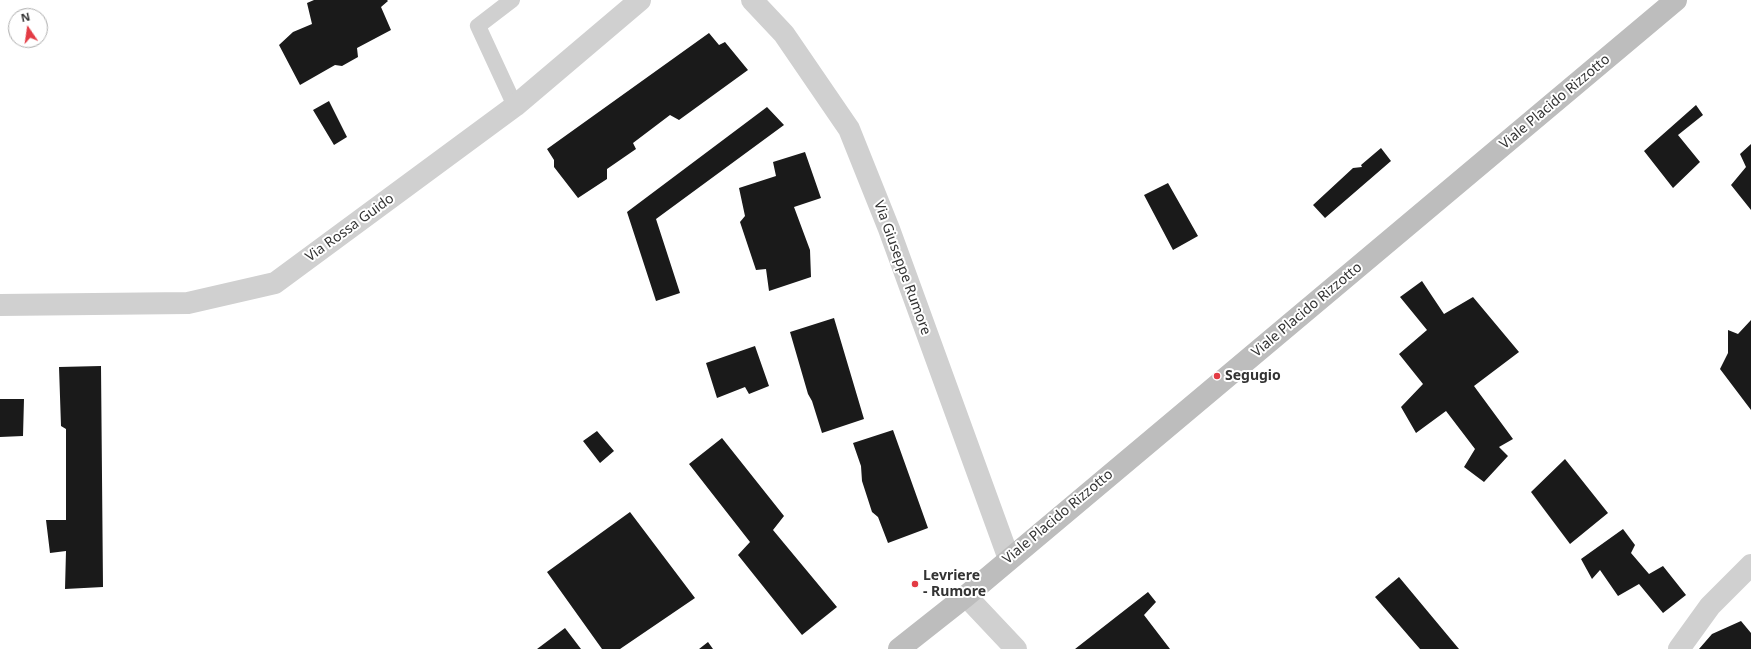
<!DOCTYPE html>
<html>
<head>
<meta charset="utf-8">
<style>
  body { margin:0 }
  #map { position:relative; width:1751px; height:649px; overflow:hidden; background:#fff; font-family:"Noto Sans",sans-serif }
  canvas { display:block }
  .north { position:absolute; left:8px; top:8px; width:40px; height:40px; box-sizing:border-box; background:#fff; border:1px solid #adadad; border-radius:50%; rotate:347deg; font-size:11px; font-weight:700; line-height:16px; text-align:center; color:#333 }
  .north::after { content:''; display:block; margin:auto; width:14px; height:18px; background:#e33b44; clip-path:polygon(50% 0,100% 100%,50% 72%,0 100%) }
</style>
</head>
<body>
<div id="map">
<canvas width="1751" height="649"></canvas>
<div class="north">N</div>
</div>
<script>
const g = document.querySelector('canvas').getContext('2d');
g.lineJoin = 'round';
function fill(path, color) { g.fillStyle = color; g.fill(path, 'evenodd'); }
function strokePath(path, color, width, dash) { g.strokeStyle = color; g.lineWidth = width; g.lineCap = dash ? 'butt' : 'round'; g.setLineDash(dash || []); g.stroke(path); }
function label(font, color, halo, rows, align = 'center') {
  g.font = font + ' "Noto Sans",sans-serif'; g.lineWidth = 4; g.setLineDash([]); g.textBaseline = 'middle'; g.strokeStyle = halo; g.fillStyle = color; for (const [text, x, y, turn = 0] of rows) {
    g.save(); g.translate(x, y); g.rotate((+turn || 0) * Math.PI / 180); g.textAlign = isNaN(turn) ? turn : align; if (halo) g.strokeText(text, 0, 0); g.fillText(text, 0, 0); g.restore();
  }
}
const building = new Path2D(`
  M314,0H387L388,1L381,7L391,30L357,48L358,57L342,66L335,65L300,85L279,45L293,32L312,24L307,3Z
  M709,33L719,45L725,42L748,70L679,120L670,115L633,143L636,149L607,169V179L578,198L554,167V160L547,149Z
  M329,101L347,137L334,145L313,110Z
  M1696,105L1703,115L1678,135L1700,162L1673,188L1644,151Z
  M767,107L784,125L656,219L680,293L656,301L627,212Z
  M1751,144V210L1731,185L1746,167L1740,154Z
  M1381,148L1391,161L1325,218L1313,205L1353,168L1362,167L1361,165Z
  M805,152L821,198L794,207L810,250L811,277L769,291L766,269L756,270L740,222L745,216L739,188L776,176L773,162Z
  M1168,183L1198,236L1173,250L1144,195Z
  M1422,281L1444,314L1473,297L1519,352L1474,386L1513,439L1499,447L1508,456L1484,482L1464,467L1475,449L1446,411L1416,433L1401,407L1423,384L1399,354L1427,330L1400,297Z
  M834,318L864,419L822,433L812,401L808,394L790,332Z
  M1751,320V410L1720,369L1728,353V330L1738,334Z
  M755,346L769,386L749,394L745,387L717,398L706,363Z
  M101,366L103,587L65,589L66,551L50,553L46,520H66V429L61,426L59,367Z
  M0,399H24L23,436L0,437Z
  M893,430L928,528L888,543L878,517L872,512L862,481L861,466L853,443Z
  M597,431L614,451L600,463L583,441Z
  M722,438L784,516L773,530L837,607L802,635L738,555L750,542L689,464Z
  M1565,459L1608,513L1570,544L1531,492Z
  M630,512L695,598L620,649H602L547,572Z
  M1623,529L1635,545L1631,553L1649,574L1663,566L1686,595L1663,613L1639,584L1618,596L1600,570L1592,579L1581,559Z
  M1399,577L1459,649H1420L1375,597Z
  M1148,592L1156,602L1144,615L1170,649H1075Z
  M1741,621L1751,633V649H1699L1712,634Z
  M565,628L581,649H537Z
  M708,642L713,649H699Z`);
const lane = new Path2D(`
  M512,0L478,26L515,106`);
const street = new Path2D(`
  M752,0L784,34L849,129L889,229L1009,559
  M0,305L188,303L275,283L515,106L640,0
  M966,596L1016,649
  M1679,649L1710,606L1751,565`);
const secondary = new Path2D(`
  M899,649L966,596L1676,0`);
const markers = [
  [1217,376,4,"#e33b44"],
  [915,584,4,"#e33b44"]
];
const streetNames = [
  ["Viale Placido Rizzotto",1555,102,-40],
  ["Via Rossa Guido",350,228,-36],
  ["Via Giuseppe Rumore",902,268,70],
  ["Viale Placido Rizzotto",1307,310,-40],
  ["Viale Placido Rizzotto",1058,517,-40]
];
const poiNames = [
  ["Segugio",1225,376],
  ["Levriere",923,576],
  ["- Rumore",923,592]
];
fill(building, '#1a1a1a');
strokePath(lane, '#d0d0d0', 16);
strokePath(street, '#d0d0d0', 22);
strokePath(secondary, '#bdbdbd', 22);
for (const [x, y, r, color] of markers) { const dot = new Path2D(); dot.arc(x, y, r, 0, 2 * Math.PI); g.fillStyle = color; g.fill(dot); strokePath(dot, '#fff', 1.5); }
label('14px', '#333', '#fff', streetNames);
label('bold 14px', '#333', '#fff', poiNames, 'left');
</script>
</body>
</html>
